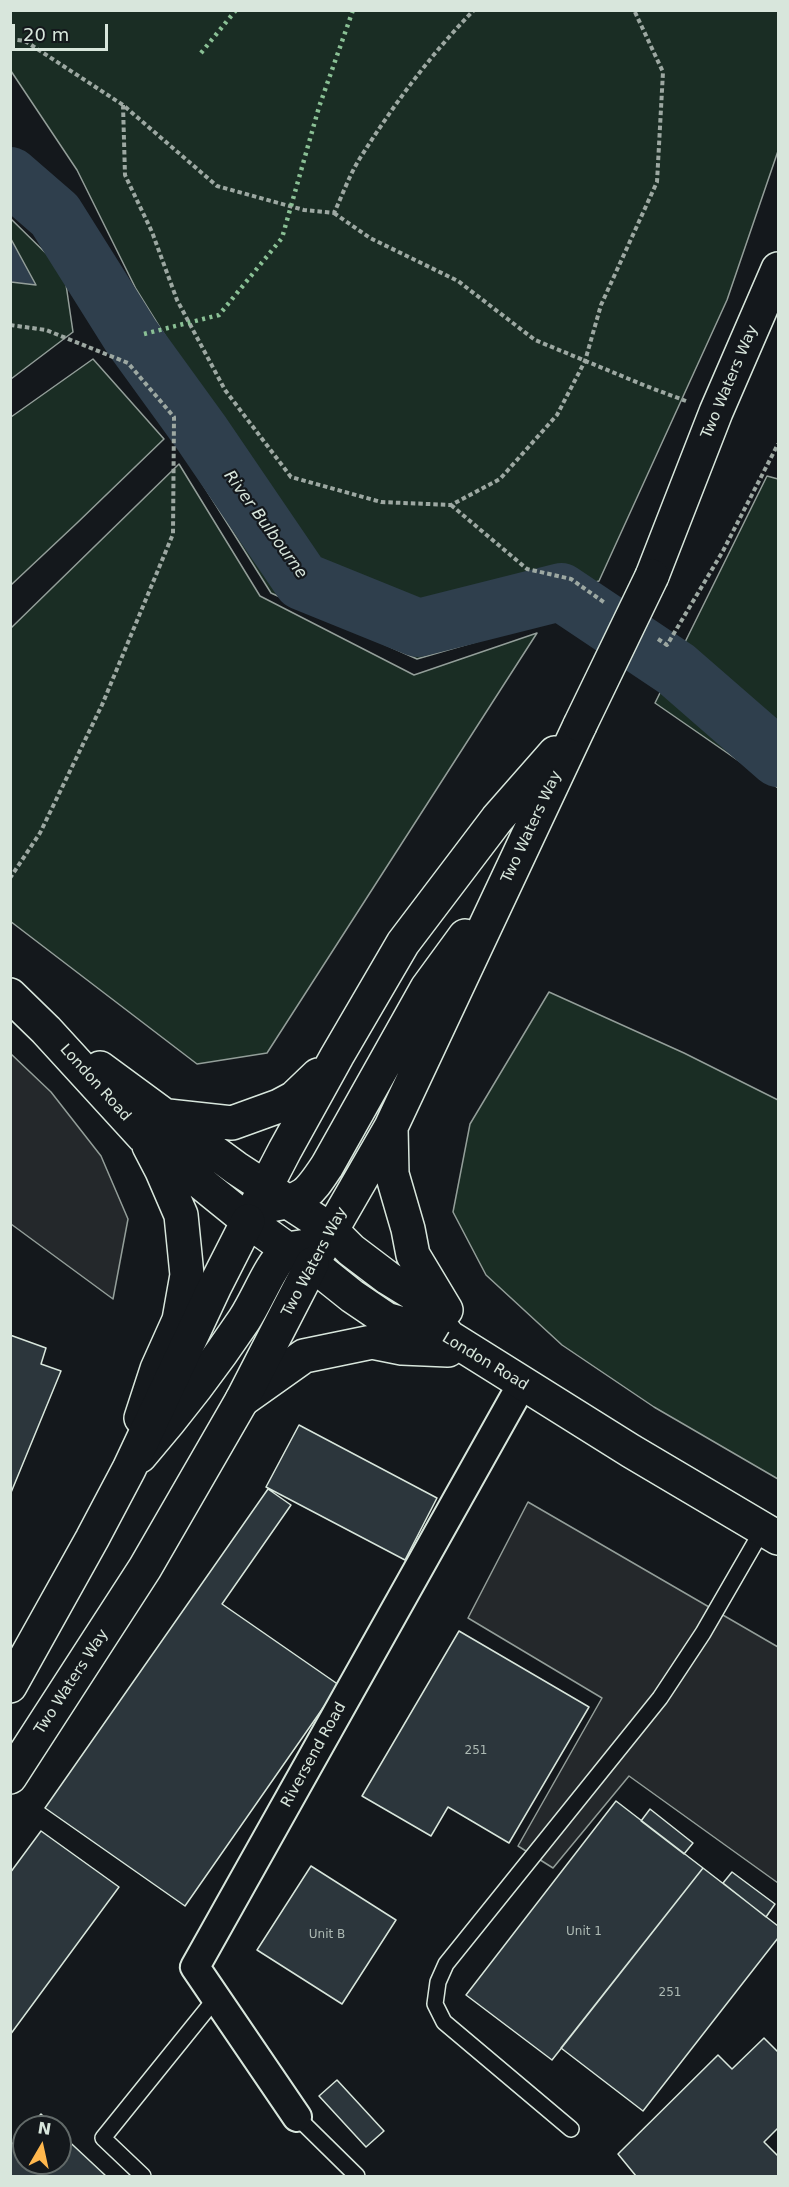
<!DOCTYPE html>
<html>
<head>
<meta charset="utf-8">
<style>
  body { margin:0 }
  #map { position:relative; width:789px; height:2187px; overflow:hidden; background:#14181c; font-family:"DejaVu Sans",sans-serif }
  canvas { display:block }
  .frame { position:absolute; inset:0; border:12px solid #d8e6dc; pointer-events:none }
  .north { position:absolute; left:12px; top:2115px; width:60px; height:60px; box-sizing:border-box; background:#14181c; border:2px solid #626a69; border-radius:50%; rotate:9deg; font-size:16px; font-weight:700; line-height:24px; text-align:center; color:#d8e6dc }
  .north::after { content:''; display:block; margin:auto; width:21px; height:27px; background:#ffb74d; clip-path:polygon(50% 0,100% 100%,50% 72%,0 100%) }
  .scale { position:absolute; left:12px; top:24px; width:96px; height:27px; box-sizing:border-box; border:3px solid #d8e6dc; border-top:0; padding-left:8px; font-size:18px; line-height:21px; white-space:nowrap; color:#d8e6dc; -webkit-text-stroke:4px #14181c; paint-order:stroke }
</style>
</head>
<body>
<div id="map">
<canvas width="789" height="2187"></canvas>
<div class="frame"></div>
<div class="north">N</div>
<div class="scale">20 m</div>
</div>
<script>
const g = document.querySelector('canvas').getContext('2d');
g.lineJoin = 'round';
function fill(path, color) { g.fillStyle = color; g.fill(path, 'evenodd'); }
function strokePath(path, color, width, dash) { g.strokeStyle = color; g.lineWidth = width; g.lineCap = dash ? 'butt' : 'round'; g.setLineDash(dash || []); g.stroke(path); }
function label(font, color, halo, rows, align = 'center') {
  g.font = font + ' "DejaVu Sans",sans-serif'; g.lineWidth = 4.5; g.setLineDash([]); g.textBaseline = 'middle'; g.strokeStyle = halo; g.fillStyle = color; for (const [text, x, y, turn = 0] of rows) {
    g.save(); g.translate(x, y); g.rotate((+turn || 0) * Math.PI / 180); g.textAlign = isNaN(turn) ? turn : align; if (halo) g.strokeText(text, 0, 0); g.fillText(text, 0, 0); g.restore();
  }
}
const green = new Path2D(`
  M10,11H778V151L727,300L599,581L568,590L561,617L417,659L271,593L180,448L203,413L172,347L136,289L77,170L11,71Z
  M11,219L64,271L73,332L11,379Z
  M93,359L164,439L77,523L11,585V417Z
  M179,464L260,596L414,675L537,633L267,1053L197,1064L10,921L11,628Z
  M767,476L778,479V788L655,703Z
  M549,992L684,1053L778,1100V1479L654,1407L562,1345L486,1275L453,1212L470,1124Z`);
const parking = new Path2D(`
  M10,1053L51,1092L101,1156L128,1219L113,1299L11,1224Z
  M528,1502L778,1647V1883L629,1776L553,1868L518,1846L602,1698L468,1618Z`);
const water = new Path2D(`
  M10,239H11L36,285L11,282Z`);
const river = new Path2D(`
  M10,176L55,215L131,336L202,434L302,581L418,628L561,592L676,669L778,758`);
const building = new Path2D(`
  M10,1335L46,1348L41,1364L61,1371L10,1495Z
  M299,1425L437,1498L405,1560L266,1487Z
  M268,1489L291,1505L222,1604L339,1685L185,1906L45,1808Z
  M459,1631L589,1707L509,1843L448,1807L431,1836L362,1796Z
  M616,1801L703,1868L552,2060L466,1995Z
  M650,1809L693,1843L684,1854L641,1821Z
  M41,1831L119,1887L10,2035V1873Z
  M311,1866L396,1920L342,2004L257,1950Z
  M703,1868L778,1926V1938L643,2111L561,2048Z
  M732,1872L775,1904L766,1917L723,1883Z
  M764,2038L778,2052V2128L764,2142L778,2156V2176H636L618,2154L718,2055L732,2069Z
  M337,2080L384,2131L366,2147L319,2096Z
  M41,2114L54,2127H29Z
  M24,2132V2163H60V2133L106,2176H10V2146Z`);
const path = new Path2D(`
  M10,39L25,41L123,105L217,186L304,210L334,213C343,194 350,173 362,155C394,104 432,53 474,10
  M123,105L125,175L152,232L177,300L225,390L291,477L381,502L451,505L500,479L557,415L585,361L601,305L657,182L663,72L634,10
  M334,213L370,238L458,281L535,340L646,386L686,401
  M10,325L46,330L128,363L174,417L173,534L102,705L40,833L10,878
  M451,505L527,569L571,579L605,603
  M658,639L667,645L723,551L778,444`);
const lane = new Path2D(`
  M297,2117L357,2176
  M571,2129L444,2022L435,2004L438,1982L446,1964L660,1698L703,1633L763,1529
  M143,2176L103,2138L216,1998`);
const street = new Path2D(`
  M297,2117L195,1967L522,1384`);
const primary = new Path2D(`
  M652,576L716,412L778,269
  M10,995L46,1030L143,1136L248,1221L287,1249L312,1264L352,1296L386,1319L449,1337L631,1451L778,1538
  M100,1068L236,1168L331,1230L351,1250L388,1278L414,1294L449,1337
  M168,1116L232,1123L279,1106L294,1098L318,1075
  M391,1127L392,1174L408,1229L413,1255L446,1310
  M271,1205C305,1200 309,1193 327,1166L427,988L465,936
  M248,1221L285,1150L337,1056L403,943L497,819L555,753
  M312,1264L391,1127L580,725
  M242,1400L304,1356L372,1342L402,1348L448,1350
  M141,1418L157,1369L179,1320L187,1275L181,1215L162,1171L149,1146
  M140,1456C177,1413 212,1368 244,1320C259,1297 268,1269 287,1249L307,1246`);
const highway = new Path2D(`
  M10,1686L92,1539L129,1469L215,1286L248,1221
  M10,1777L145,1568L242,1400L312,1264`);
const primaryBridge = new Path2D(`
  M580,725L652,576`);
const hedge = new Path2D(`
  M201,53L236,10
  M144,334L219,315L282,238L319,107L353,10`);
const numberNames = [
  ["251",476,1751],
  ["Unit 1",584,1932],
  ["Unit B",327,1935],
  ["251",670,1993]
];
const streetNames = [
  ["Two Waters Way",730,382,-67],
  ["Two Waters Way",532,827,-65],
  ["London Road",95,1083,48],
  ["Two Waters Way",315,1262,-62],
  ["London Road",485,1362,31],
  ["Two Waters Way",72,1682,-57],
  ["Riversend Road",314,1755,-61]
];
const waterNames = [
  ["River Bulbourne",265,525,54]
];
fill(green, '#1a2d24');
strokePath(green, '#939e99', 1.5);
fill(parking, '#24282b');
strokePath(parking, '#939e99', 1.5);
fill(water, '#2f3f4d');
strokePath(water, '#939e99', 1.5);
strokePath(river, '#2f3f4d', 58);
fill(building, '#2c363c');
strokePath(building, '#d8e6dc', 1.5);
strokePath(lane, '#d8e6dc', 18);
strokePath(street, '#d8e6dc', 32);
strokePath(primary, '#d8e6dc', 36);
strokePath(highway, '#d8e6dc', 36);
strokePath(path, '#9da8a2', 4, [4.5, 3]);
strokePath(lane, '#14181c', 15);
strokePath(street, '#14181c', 28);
strokePath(primary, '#14181c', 33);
strokePath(highway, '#14181c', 33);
strokePath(primaryBridge, '#d8e6dc', 36, []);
strokePath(primaryBridge, '#14181c', 33);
strokePath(hedge, '#8ac095', 4.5, [3, 4.5]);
label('12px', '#adbab4', null, numberNames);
label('15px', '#d8e6dc', '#14181c', streetNames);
label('italic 16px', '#d8e6dc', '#14181c', waterNames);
</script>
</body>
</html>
